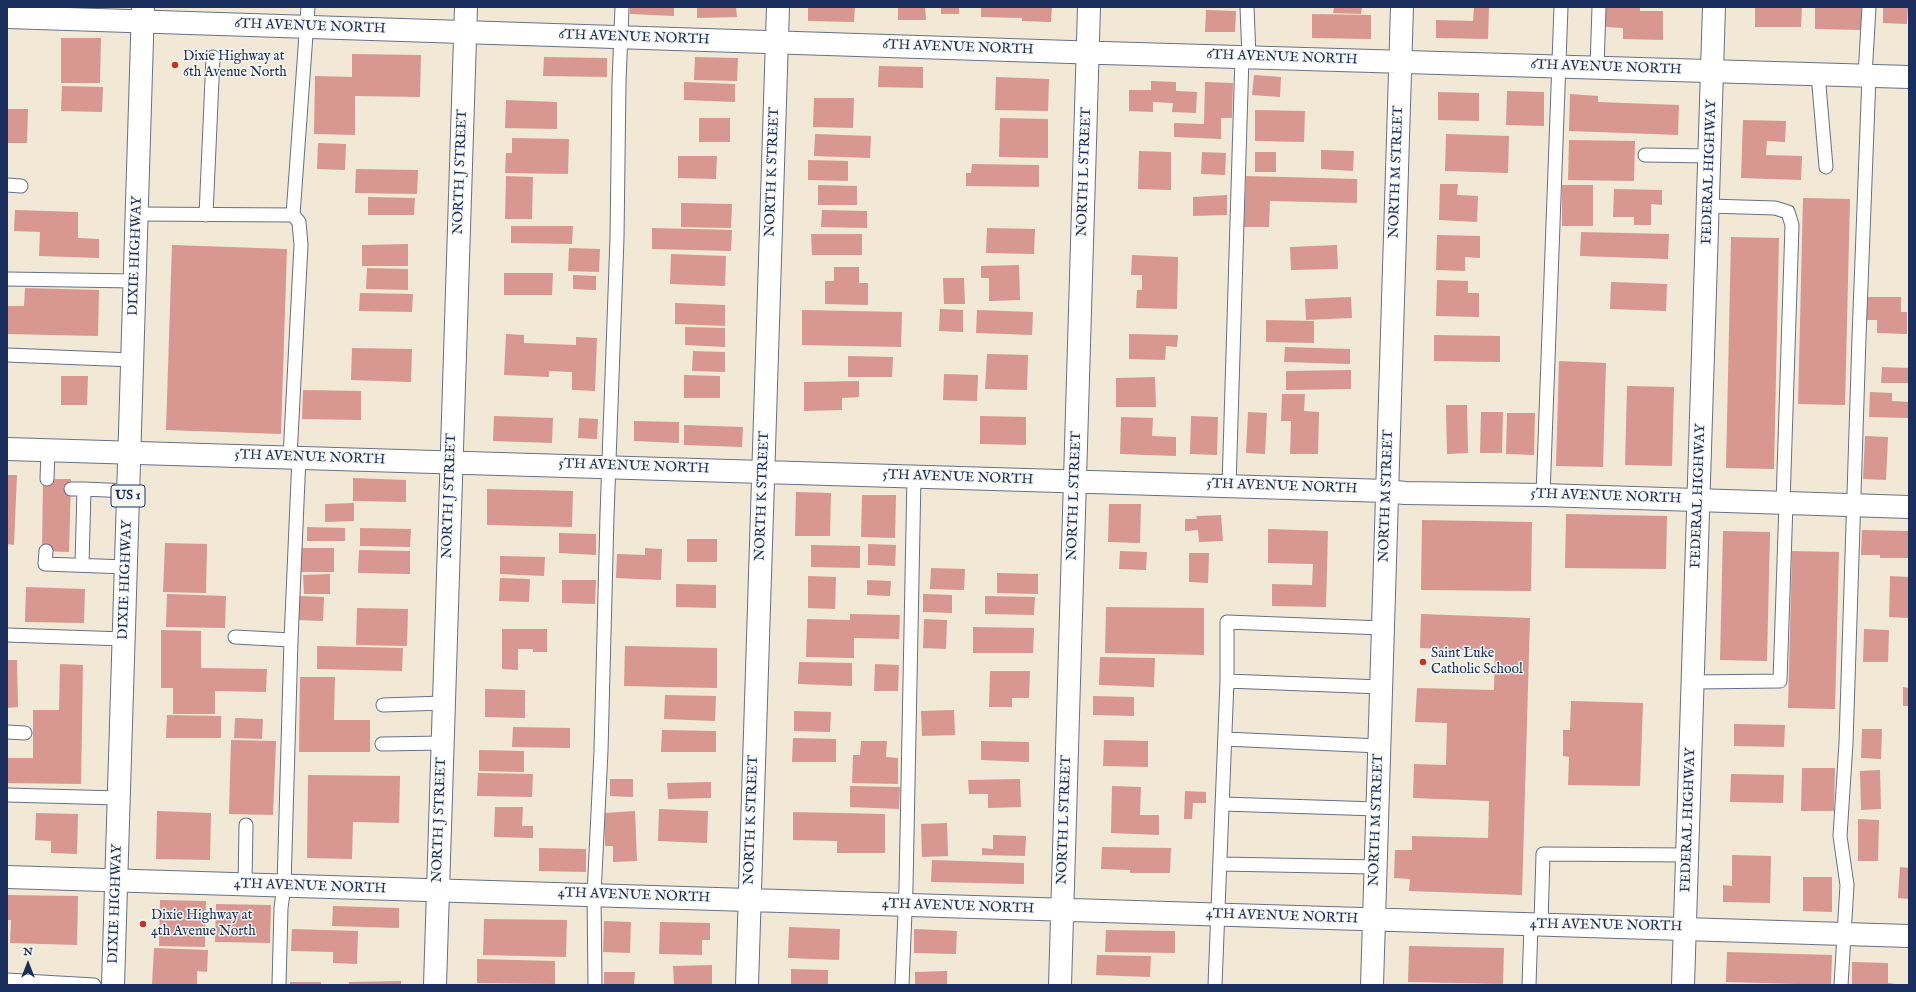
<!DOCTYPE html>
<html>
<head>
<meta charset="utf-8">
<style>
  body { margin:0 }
  #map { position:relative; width:1916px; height:992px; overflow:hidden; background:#f1e9d5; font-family:"IM FELL English",serif }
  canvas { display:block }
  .frame { position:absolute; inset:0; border:8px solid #1b2f5e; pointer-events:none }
  .north { position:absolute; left:8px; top:944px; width:40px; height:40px; -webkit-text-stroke:3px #f6f6f2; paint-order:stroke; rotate:0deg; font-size:11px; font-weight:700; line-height:16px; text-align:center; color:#1b2f5e }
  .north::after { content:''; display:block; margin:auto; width:14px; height:18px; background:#1b2f5e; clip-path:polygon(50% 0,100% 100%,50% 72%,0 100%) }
</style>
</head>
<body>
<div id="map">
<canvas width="1916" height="992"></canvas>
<div class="frame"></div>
<div class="north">N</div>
</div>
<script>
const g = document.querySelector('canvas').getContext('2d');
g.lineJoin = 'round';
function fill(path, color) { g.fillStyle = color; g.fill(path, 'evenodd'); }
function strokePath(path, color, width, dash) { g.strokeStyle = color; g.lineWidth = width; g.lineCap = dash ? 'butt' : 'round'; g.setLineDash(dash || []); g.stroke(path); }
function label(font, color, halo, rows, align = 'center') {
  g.font = font + ' "IM FELL English",serif'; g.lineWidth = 3; g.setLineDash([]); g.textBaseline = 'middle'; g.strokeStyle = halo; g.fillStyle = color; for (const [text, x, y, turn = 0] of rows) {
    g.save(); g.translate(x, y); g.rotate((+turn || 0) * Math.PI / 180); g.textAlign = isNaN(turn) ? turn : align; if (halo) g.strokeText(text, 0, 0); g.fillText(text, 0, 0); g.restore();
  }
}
const building = new Path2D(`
  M630,7H674V16L630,14Z
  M697,7H736L737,17L697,18Z
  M808,7H855L854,22L808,21Z
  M898,7H925L926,20H898Z
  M941,7H959V14H941Z
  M981,7H1052L1051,22L1022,21V18L981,17Z
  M1334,7H1362L1361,14L1333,13Z
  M1474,7H1489L1488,39L1436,38V20L1473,21Z
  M1606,7H1640V11H1663V40L1623,39V28L1606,27Z
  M1755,7H1802L1801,27H1755Z
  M1815,7H1862L1861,30L1815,29Z
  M1883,7H1908L1907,24L1883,23Z
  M1206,10L1236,11L1235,32H1205Z
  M1312,14L1371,15V39L1312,38Z
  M61,38H101L100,83H61Z
  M352,54L421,55L420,97L355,96V135L314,134L315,76L352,77Z
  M544,57L607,58V77L543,76Z
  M695,57L738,58L737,81L694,80Z
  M879,66L923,67V88L878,87Z
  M1254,75L1281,77L1280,97L1252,95Z
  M996,77L1049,79L1048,111L995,110Z
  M1151,81L1176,82V91L1197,92L1196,113L1172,112L1173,103L1153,102V112L1129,111V90H1151Z
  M684,82L735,84V102L684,100Z
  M1205,82L1233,83L1232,118H1221V139L1174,137V123L1204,124Z
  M62,86L103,87L102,112L61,111Z
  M1507,91L1544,92V126L1506,125Z
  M1438,92L1479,93V121L1438,120Z
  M1570,94L1598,96V102L1679,105L1678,135L1569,131Z
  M814,98H854L853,128L813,127Z
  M506,100L557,102V129L505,128Z
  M7,109H28L27,143H7Z
  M1255,110L1305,111L1304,142L1255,141Z
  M699,118H730V142H699Z
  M1000,118L1048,119V158L999,157Z
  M1743,120L1786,121L1785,142L1767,141L1766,155L1802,156L1801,180L1741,178Z
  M815,134L871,136L870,158L814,156Z
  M1446,134L1509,136L1508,173L1445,171Z
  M512,138L569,139L568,174L505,173L506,153H512Z
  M1569,140L1635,141L1634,181L1568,180Z
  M318,143L346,144L345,170L317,169Z
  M1321,150L1354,151L1353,171L1321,169Z
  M1139,151L1171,152V190L1138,189Z
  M1202,152L1226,153L1225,175L1201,174Z
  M1255,152H1276V172H1255Z
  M678,156H717L716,179L678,178Z
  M808,160L848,161V181L808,180Z
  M972,164L1039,165V187L966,186V173H971Z
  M356,169L418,170L417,194L355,193Z
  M506,176L533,177L532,219H505Z
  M1246,176L1357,179V203L1270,201L1269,227H1244Z
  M1440,184H1458L1457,195L1478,196L1477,222L1439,220Z
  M818,185L857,186V205H818Z
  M1562,185H1593V226H1562Z
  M1614,189L1662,190V205L1651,204V225H1634V217H1613Z
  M1227,195V215L1193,216V197Z
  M368,197L415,198L414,215H368Z
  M1803,198L1850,199L1845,405L1798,404Z
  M681,203L732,204L731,228L681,227Z
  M15,210L78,212V238L99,239V258L39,256L40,232L14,231Z
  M822,210L867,211V228L821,227Z
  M511,226H573L572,244L511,243Z
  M652,228L732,230L731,251L652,249Z
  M987,228L1035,229L1034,254L986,253Z
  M1581,232L1669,234L1668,259L1580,256Z
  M811,234H862V255H812Z
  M1437,235L1480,236V258L1465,257V271L1436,270Z
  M1731,237L1779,238L1774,469L1726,468Z
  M408,244V266H362V245Z
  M172,245L287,249L281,434L166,430Z
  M1337,245L1338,269L1291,270L1290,247Z
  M569,248L600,249L599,272L568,271Z
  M671,254L726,256L725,286L670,284Z
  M1132,255L1178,257L1177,309L1136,308L1137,290H1142V275H1131Z
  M1019,265L1020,300L989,301V278H981V266Z
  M834,267H859V283H868V305L825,304V281H834Z
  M367,268L408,269V290L366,289Z
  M504,273H553L552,295H504Z
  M573,275L596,276V290L573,289Z
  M943,278H964L965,304H944Z
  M1437,280L1468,281V293H1479V317L1436,316Z
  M1611,282L1667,284L1666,311L1610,309Z
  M25,288L99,290L98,336L7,334V306H24Z
  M360,293L413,294L412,312L359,311Z
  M1351,297L1352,318L1306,320L1305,299Z
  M1866,297H1901V312H1907V334L1877,333V320H1865Z
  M675,303L725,305V326L675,324Z
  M940,309L963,310V332L939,331Z
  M802,310L902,312L901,347L802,345Z
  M977,310L1033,312L1032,335L976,333Z
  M1266,320L1314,321V343L1266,342Z
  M685,327L725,328V347L685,345Z
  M506,334L524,335V343L576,345V337L597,338L595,391L572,390V372L549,371V377L504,375Z
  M1129,334L1178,335L1177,347L1166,346L1165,360L1129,359Z
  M1434,335L1500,336V362L1434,361Z
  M1285,347L1350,349V364L1284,362Z
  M352,348L412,349L411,382L351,380Z
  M693,351L725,352V372L692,371Z
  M987,354L1028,355L1027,390L985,389Z
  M848,356L893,357L892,377H848Z
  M1559,361L1606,363L1603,467L1556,466Z
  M1882,367L1909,368V383H1881Z
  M1351,370V389L1286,390V371Z
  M944,374L978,375L977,401L943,400Z
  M684,375L720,376V398H684Z
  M61,376H88L87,405H61Z
  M1155,377L1156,407H1116V378Z
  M859,381V397L842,398V410L804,411V382Z
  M1627,386L1674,387L1672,466L1625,465Z
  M303,390L361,391V420L302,419Z
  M1870,392L1892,393V401L1909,402V418L1869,417Z
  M1282,394H1305L1304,411L1319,412L1318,454H1290L1291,421H1281Z
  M1446,405H1467L1468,453L1447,454Z
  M1248,412L1267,413L1265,454L1246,453Z
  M1481,412H1503L1502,453H1480Z
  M1507,413H1535L1534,455L1506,454Z
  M494,416L553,418L552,443L493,441Z
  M980,416L1026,417V445L980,444Z
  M1191,416L1218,417L1217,455L1190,454Z
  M1121,417L1153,418L1152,436L1176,437V456L1120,454Z
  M579,418L598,419L597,439L578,438Z
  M634,421L679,422V443L634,441Z
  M684,425L743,427L742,447L684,445Z
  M1865,436L1888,437L1886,480L1863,479Z
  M7,475H17L14,545L7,544Z
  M353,478L406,480V502L353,501Z
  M43,479H71L69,552L42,551Z
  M487,489L573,491L572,527L487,525Z
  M796,492L831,493L830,536H795Z
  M862,495H896L895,538L861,537Z
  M354,503V521L325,522V504Z
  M1109,504H1141L1140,543L1108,542Z
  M1566,514L1667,516L1666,569L1565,568Z
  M1221,515L1223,541L1199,542L1198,530L1185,531V519H1197L1196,516Z
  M1422,520L1532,522L1531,591L1421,590Z
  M307,527L345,528V541H307Z
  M360,528L411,529L410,547L360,546Z
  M1268,529L1328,531L1326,607L1272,606V584L1312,585L1313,564L1268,563Z
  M1862,530L1908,531V558H1880V555H1861Z
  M1723,531L1770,532L1767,661L1720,660Z
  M559,533L596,534V555L559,553Z
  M687,539H717V562H687Z
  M165,543L207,544L206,593L163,592Z
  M868,544L896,545L895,566L868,565Z
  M811,545L860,546V568L811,567Z
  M301,548H334V572H300Z
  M645,548L662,549L661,580L616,578L617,554L645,555Z
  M359,550L410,551V574L358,573Z
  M1120,551L1147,552L1146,570L1119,569Z
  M1792,551L1839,552L1835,709L1788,708Z
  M1189,553H1209L1208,583L1189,582Z
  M500,556L545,557L544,576L500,574Z
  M931,568L965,569L964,590L930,589Z
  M997,573L1038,574V594L997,593Z
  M330,574V594H304L303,575Z
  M808,576L836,577L835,609L808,608Z
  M1890,576L1909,577V618L1889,617Z
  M500,578L530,579L529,602L499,601Z
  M562,580H596L595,604L562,603Z
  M867,580L891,581L890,596L867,595Z
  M676,584L716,585V608L676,607Z
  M26,587L85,589L84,623L25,622Z
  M167,594L226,596L225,628L166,627Z
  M923,594L952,595V613L923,612Z
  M299,596L324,597L323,621L298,620Z
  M985,596L1035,597L1034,615L985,614Z
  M1106,607L1204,608V655L1105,653Z
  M357,608L408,609L407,646L356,645Z
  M850,614L900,615L899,639L854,638V658L806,657L807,619L850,620Z
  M1421,614L1530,618L1522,895L1409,891L1410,879L1394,878L1395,850H1412V836L1488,838L1489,801L1413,798L1414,764L1446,765L1447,723L1415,722L1417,688L1494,690L1495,651L1420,648Z
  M924,619L947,620L946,649L923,648Z
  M973,627L1034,628L1033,653H973Z
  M502,629H547V652H533V649H518V670L502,669Z
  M1864,629L1889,630L1888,662H1863Z
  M161,630L201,631V668L267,669L266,692L215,691V714H173V688H161Z
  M317,646L403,648L402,671L317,669Z
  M625,646L717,648V688L624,686Z
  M1100,657L1155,658L1154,687L1099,685Z
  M7,660H17L18,707L7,708Z
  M799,662L852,663V686L798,684Z
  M60,664L83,665L81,784L7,783V758H33V710H59Z
  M875,664L899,665L898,691H874Z
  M990,671H1030L1029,698H1012V707H989Z
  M300,677H335L334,720H370V752H299Z
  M1903,687L1909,688V706H1903Z
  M485,689L525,690V718L485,717Z
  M665,695L716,696L715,721L664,719Z
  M1093,696L1134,697V716L1093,715Z
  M1571,701L1643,703L1640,786L1568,785L1569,757L1563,756V730H1570Z
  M954,710L955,735L922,736L921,711Z
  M794,711L831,712L830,732L794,731Z
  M167,715L221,716V738H166Z
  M235,718L263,719L262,739L234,738Z
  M1734,724L1785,725L1784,747L1734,746Z
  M513,727L570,728V748L512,747Z
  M1862,729H1882L1881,759L1861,758Z
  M662,730L716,731V752H661Z
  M793,738L836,739V762H792Z
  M231,740L276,741L273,815L229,814Z
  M1104,740L1148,741V767L1103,766Z
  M861,741H887L886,757L898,758V784L852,783L853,755H860Z
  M981,741L1029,742V762L981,760Z
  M479,750L524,751V772L479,771Z
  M1802,768H1835L1834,811H1801Z
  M1880,770L1881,809L1861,810L1860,771Z
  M478,773L533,774L532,797L477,796Z
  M1731,774L1784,775L1783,803L1730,802Z
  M308,775L400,776L399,823L353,822L352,859L307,858Z
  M610,779H633V797L610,796Z
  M1020,779L1021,807L988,808V794H969L968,780Z
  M711,782V798L668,799L667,783Z
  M850,786L900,787L899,809L850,807Z
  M1112,786L1141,787L1140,815H1159V835L1111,833Z
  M1185,791L1206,792V803H1193L1192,819H1184Z
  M495,807H523L522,826H533V838L494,837Z
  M659,809L708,811L707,843L658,841Z
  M157,811L211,813L210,860L156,859Z
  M635,811L637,861L613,862V846H605L604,813Z
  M793,812L885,814V853H837V841L793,840Z
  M36,813L78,814L77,854L51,853V841L35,840Z
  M1858,819L1879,820L1878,861H1858Z
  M947,823L948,856L922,857L921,824Z
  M993,835L1026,836L1025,856L982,855V848L993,849Z
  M1102,847L1171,848L1170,873H1130V870L1101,869Z
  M539,848L586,849V872L539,871Z
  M1732,855L1771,856L1770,903L1723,902V885L1732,886Z
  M932,860L1024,863V884L931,882Z
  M1900,867L1909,868V899L1898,898Z
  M1803,877H1832V912L1803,911Z
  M7,895L78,896L77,945L10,943L11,920H7Z
  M160,900L206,901L205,947L159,946Z
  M216,904L271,905L270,943L215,942Z
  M333,906L399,908V928L332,926Z
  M484,919L567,920L566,957L483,955Z
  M604,921L631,922L630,953L603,952Z
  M660,922L710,923V940H702V955L659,954Z
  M789,927L840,929L839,960L788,958Z
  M292,929L358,931L357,964L333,963V952L291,951Z
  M914,929L957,931L956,954L914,953Z
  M1106,930L1175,931V953L1105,952Z
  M1409,946L1504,948L1503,984L1408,982Z
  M154,948L208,950L207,972L197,971V985H152Z
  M1727,952L1832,955L1831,985L1726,982Z
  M1097,955L1151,956L1150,977L1096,975Z
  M477,959L555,961V984L477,983Z
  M1852,962L1888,963V983L1903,985H1852Z
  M712,965V985H674L673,966Z
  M791,969L828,970V985H791Z
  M947,971V985H915V972Z
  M604,972H635L634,985H604Z
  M401,981V985H349V982Z
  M290,982H321V985H290Z`);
const service = new Path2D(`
  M1247,7L1249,57
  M1597,68L1599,7
  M1818,74L1826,167
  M1865,76L1869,7
  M1645,155L1710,156
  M7,185L21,186
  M1709,206L1775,208L1788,212L1792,225L1783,503
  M137,214L293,215L308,7
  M206,215L213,57
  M7,279L135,281
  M7,355L133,360
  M290,457L301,245L299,222L293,215
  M47,479L48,451
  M1229,486L1242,57
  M71,489H84
  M1543,495L1561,7
  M46,551L45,564L126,567
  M82,565L84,489L128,491
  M7,635L124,639
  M235,637L291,640L299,457
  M1693,682L1780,681L1786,503
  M1381,687L1227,681V622L1383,628
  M383,705L444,703
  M7,732L25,733
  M1225,739L1379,746
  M382,744L443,743
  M7,795L119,798
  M1222,804L1377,809
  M1221,864L1375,867
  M245,885L246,825
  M1541,924L1543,854L1688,855
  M7,980L94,985
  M279,985L281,908L284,886L291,640
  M595,985L594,895L601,751L607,516L617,238L619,82L622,7
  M902,985L906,887L914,476
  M1215,985L1227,681
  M1529,985L1531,924
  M1841,985L1847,885L1840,836L1846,743L1859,338L1869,76`);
const minor = new Path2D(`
  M7,17L1070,52L1909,77
  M7,449L1387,491L1405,493L1543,495L1909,507
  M7,877L1909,936
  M435,985L466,7
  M747,985L778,7
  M1060,985L1089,7
  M1372,985L1402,7`);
const secondary = new Path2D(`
  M1683,985L1714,7`);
const primary = new Path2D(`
  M113,985L143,7`);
const markers = [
  [175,65,4,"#c8321e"],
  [1423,662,4,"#c8321e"],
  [143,924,4,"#c8321e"]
];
const shields = [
  [128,496,34]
];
const shieldNames = [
  ["US 1",128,496]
];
const streetNames = [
  ["6TH AVENUE NORTH",310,27,2],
  ["6TH AVENUE NORTH",634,38,2],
  ["6TH AVENUE NORTH",958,48,2],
  ["6TH AVENUE NORTH",1282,58,2],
  ["6TH AVENUE NORTH",1606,68,2],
  ["NORTH J STREET",461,172,-88],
  ["NORTH K STREET",773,172,-88],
  ["NORTH L STREET",1085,172,-88],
  ["NORTH M STREET",1397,172,-88],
  ["FEDERAL HIGHWAY",1710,172,-88],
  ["DIXIE HIGHWAY",136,256,-88],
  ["5TH AVENUE NORTH",310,458,2],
  ["5TH AVENUE NORTH",634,467,2],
  ["5TH AVENUE NORTH",958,478,2],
  ["5TH AVENUE NORTH",1282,487,2],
  ["NORTH J STREET",450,496,-88],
  ["NORTH K STREET",763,496,-88],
  ["NORTH L STREET",1075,496,-88],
  ["NORTH M STREET",1387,496,-88],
  ["FEDERAL HIGHWAY",1699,496,-88],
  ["5TH AVENUE NORTH",1606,497,2],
  ["DIXIE HIGHWAY",126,580,-88],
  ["NORTH J STREET",440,820,-88],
  ["NORTH K STREET",752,820,-88],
  ["NORTH L STREET",1065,820,-88],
  ["NORTH M STREET",1377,820,-88],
  ["FEDERAL HIGHWAY",1689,820,-88],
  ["4TH AVENUE NORTH",310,887,2],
  ["4TH AVENUE NORTH",634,896,2],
  ["DIXIE HIGHWAY",116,904,-88],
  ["4TH AVENUE NORTH",958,907,2],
  ["4TH AVENUE NORTH",1282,917,2],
  ["4TH AVENUE NORTH",1606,926,1]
];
const poiNames = [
  ["Dixie Highway at",183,57],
  ["6th Avenue North",183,73],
  ["Saint Luke",1431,654],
  ["Catholic School",1431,670],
  ["Dixie Highway at",151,916],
  ["4th Avenue North",151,932]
];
fill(building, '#d89791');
strokePath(service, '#667088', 15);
strokePath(minor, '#667088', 24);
strokePath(secondary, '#667088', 24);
strokePath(primary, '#667088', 24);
strokePath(service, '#fff', 13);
strokePath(minor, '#fff', 22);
strokePath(secondary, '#fff', 22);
strokePath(primary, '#fff', 22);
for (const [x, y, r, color] of markers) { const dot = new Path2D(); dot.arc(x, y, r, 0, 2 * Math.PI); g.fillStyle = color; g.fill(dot); strokePath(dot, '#f6f6f2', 1.5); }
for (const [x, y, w] of shields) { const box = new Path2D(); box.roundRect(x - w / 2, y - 11, w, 22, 3); g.fillStyle = '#f6f6f2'; g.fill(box); strokePath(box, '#1b2f5e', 1); }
label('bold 13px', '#1b2f5e', null, shieldNames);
label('14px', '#1b2f5e', '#f6f6f2', streetNames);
label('14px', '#1b2f5e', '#f6f6f2', poiNames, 'left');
</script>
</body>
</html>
